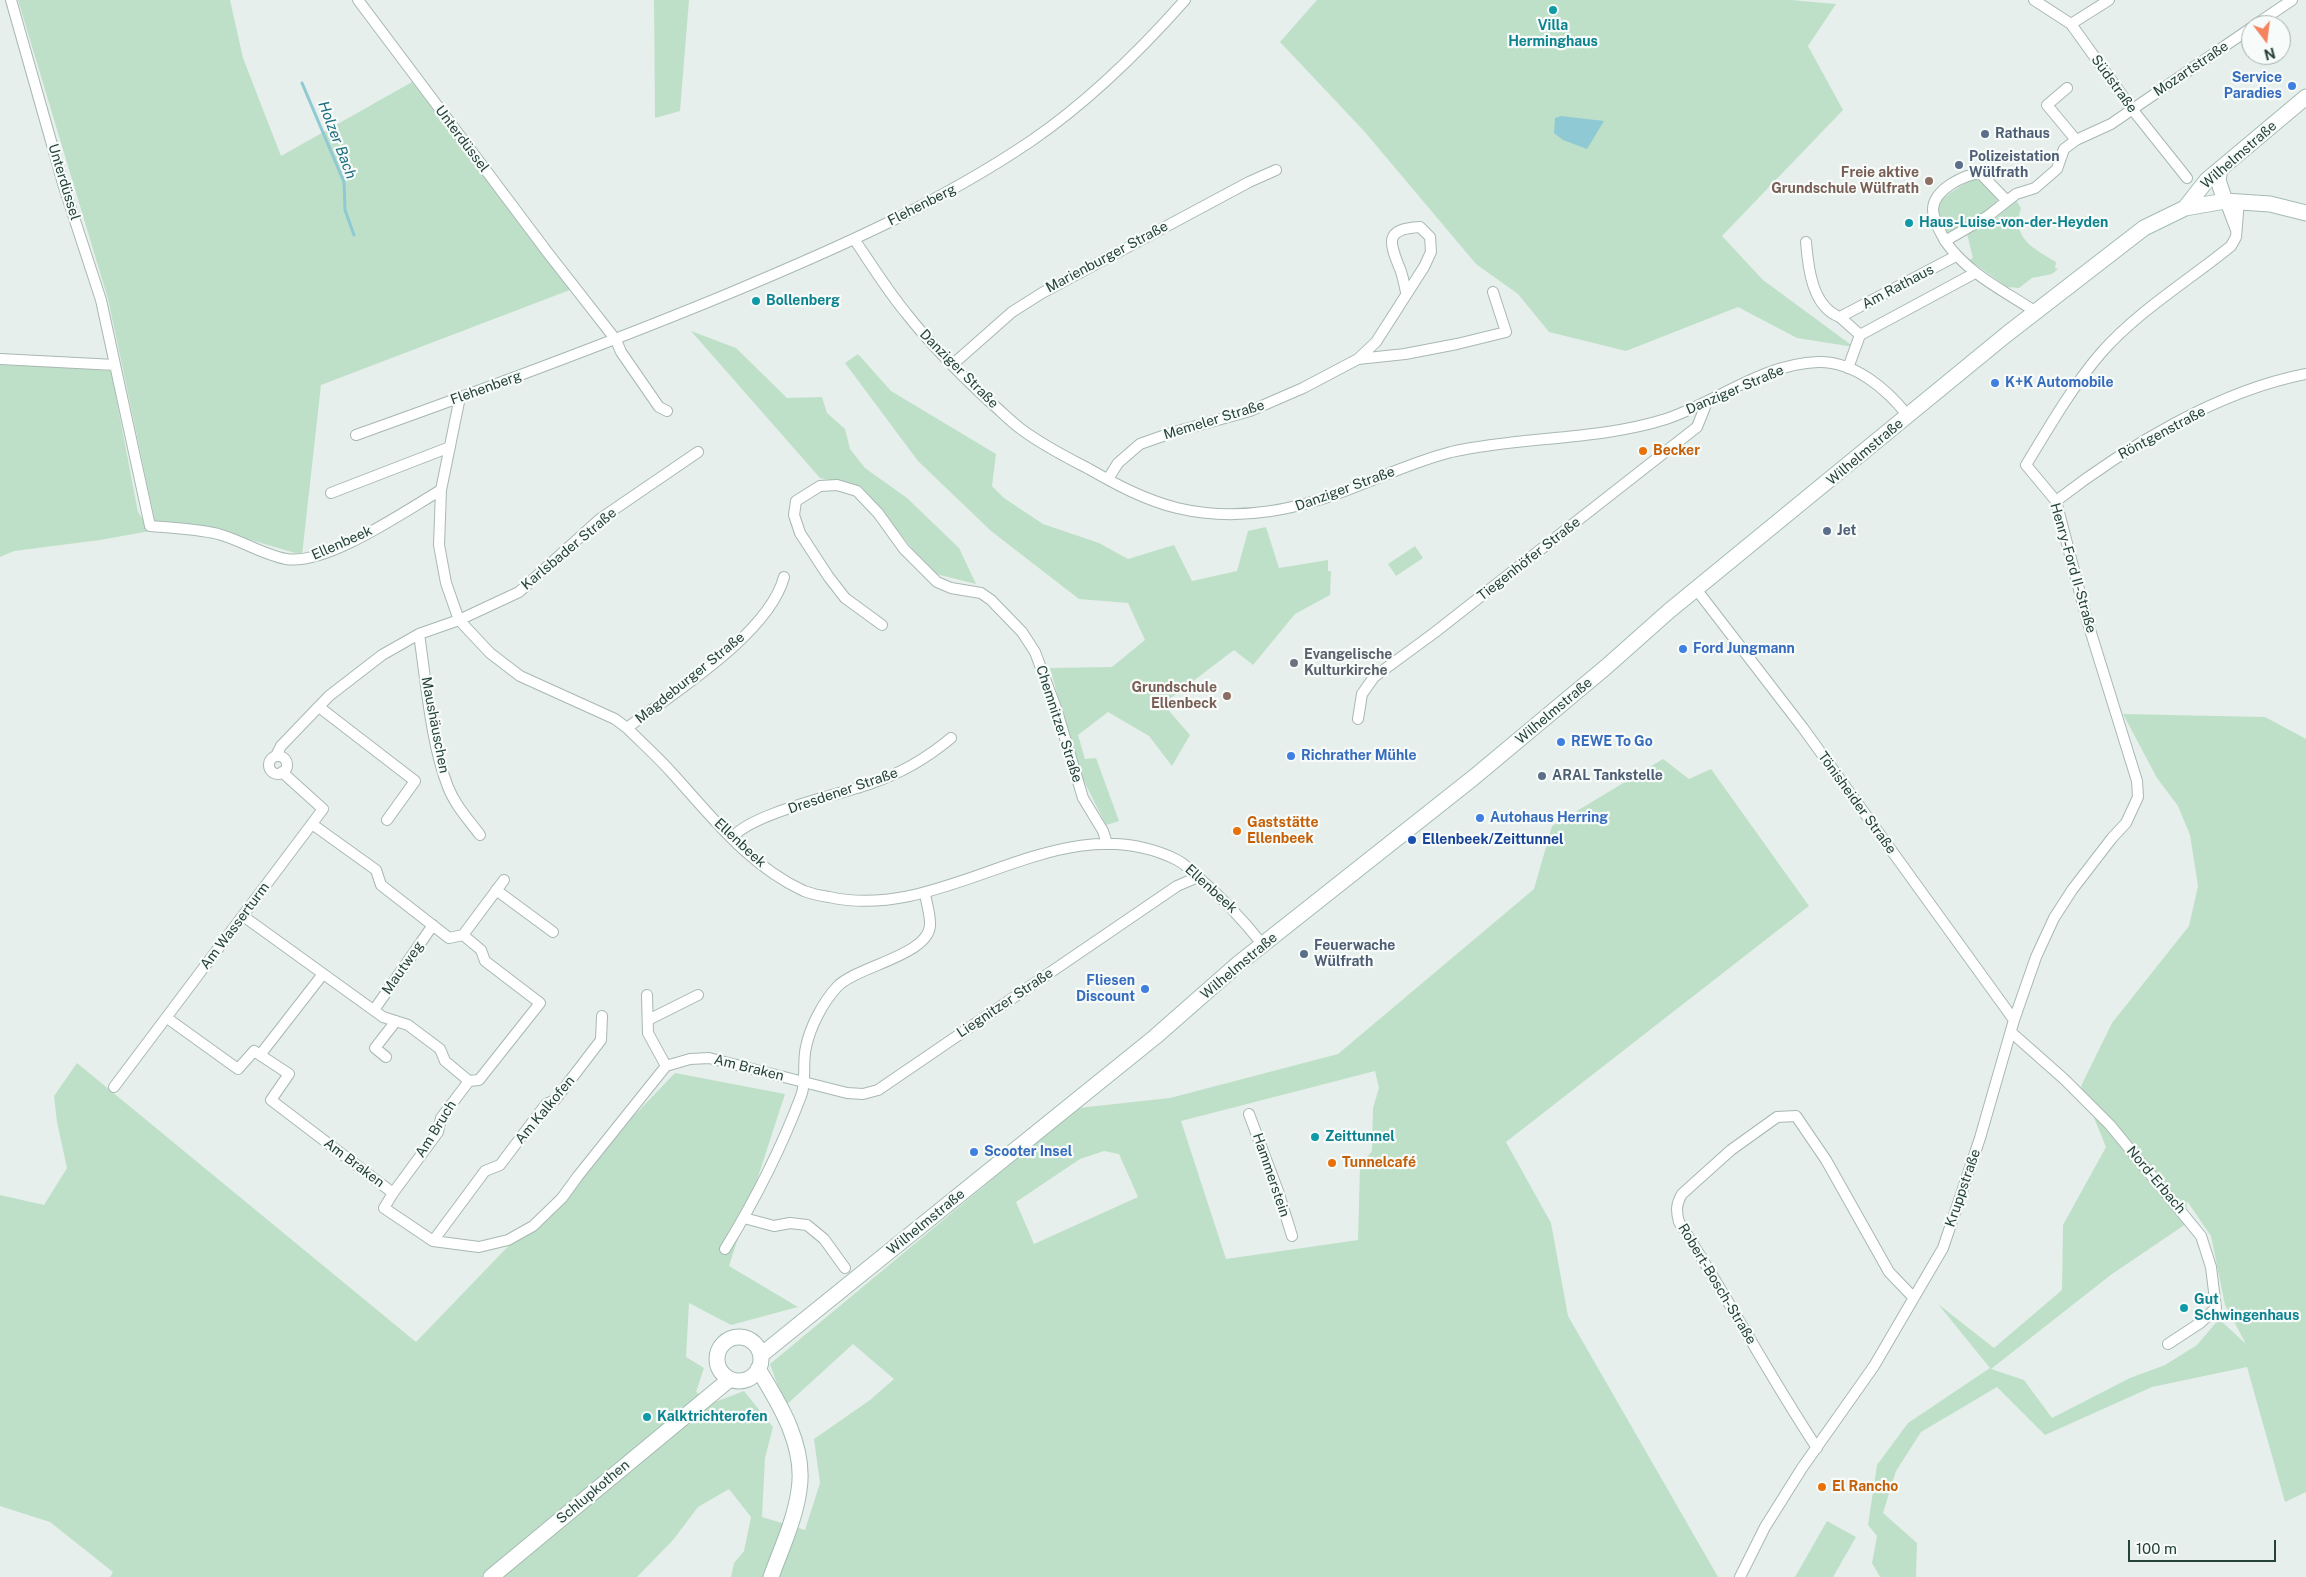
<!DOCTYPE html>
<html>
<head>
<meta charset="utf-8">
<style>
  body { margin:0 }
  #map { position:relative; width:2306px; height:1577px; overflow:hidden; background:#e6efeb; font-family:"Public Sans",sans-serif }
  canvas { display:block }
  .north { position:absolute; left:2241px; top:15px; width:50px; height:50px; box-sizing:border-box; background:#f7fbf9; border:1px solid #a3b1ad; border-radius:50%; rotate:165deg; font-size:14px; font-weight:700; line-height:20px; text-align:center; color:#24423a }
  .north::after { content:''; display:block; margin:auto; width:18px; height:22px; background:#f4845f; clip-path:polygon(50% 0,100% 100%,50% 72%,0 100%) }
  .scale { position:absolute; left:2128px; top:1540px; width:148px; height:22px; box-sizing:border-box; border:2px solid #24423a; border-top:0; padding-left:6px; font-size:15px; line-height:18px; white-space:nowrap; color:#24423a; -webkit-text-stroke:4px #f7fbf9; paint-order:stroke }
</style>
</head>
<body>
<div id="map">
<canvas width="2306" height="1577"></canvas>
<div class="north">N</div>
<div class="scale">100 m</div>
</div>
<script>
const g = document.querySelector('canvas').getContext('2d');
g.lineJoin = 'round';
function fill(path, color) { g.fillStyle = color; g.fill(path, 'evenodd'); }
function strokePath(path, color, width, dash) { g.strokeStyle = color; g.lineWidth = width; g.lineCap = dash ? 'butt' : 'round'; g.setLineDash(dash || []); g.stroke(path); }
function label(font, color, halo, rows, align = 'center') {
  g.font = font + ' "Public Sans",sans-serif'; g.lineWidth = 4.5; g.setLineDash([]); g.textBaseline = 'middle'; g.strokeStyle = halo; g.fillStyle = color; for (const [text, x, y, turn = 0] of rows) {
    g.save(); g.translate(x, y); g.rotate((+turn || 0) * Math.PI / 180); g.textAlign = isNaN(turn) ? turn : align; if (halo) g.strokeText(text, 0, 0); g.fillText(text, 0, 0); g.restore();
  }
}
const green = new Path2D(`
  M18,0H230L243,58L281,156L412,82L575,288L321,385L302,555L227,533L155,521L108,299Z
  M654,0H689L680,111L655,118Z
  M1317,0H1791L1836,4L1808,46L1843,110L1722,236L1763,280L1854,347L1797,338L1738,307L1626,351L1549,332L1518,294L1476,264L1364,131L1280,42Z
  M1972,179H1981L1997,199L1996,206L1945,234L1936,209L1941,199Z
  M2016,200L2021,208C2011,238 2033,248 2056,262L2055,268L2058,269L2052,274L2032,278L2019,288L2007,287L1969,260L1973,258L1967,234L1978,226L1995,219Z
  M691,331L736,348L787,398L822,397L827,413L845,429L850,449L865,468L907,498L959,548L976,584L932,573L862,487L820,478Z
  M858,354L891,391L996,454L992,486L1004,498L1043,524L1099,543L1128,559L1174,545L1192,581L1237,571L1248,531L1266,527L1279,568L1328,560V571H1331L1330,595L1295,614L1253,665L1234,650L1163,704L1190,735L1172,766L1149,736L1108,712L1078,735L1085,759L1096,758L1119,821L1106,825L1078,769L1050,668L1112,667L1145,640L1128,603L1079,599L991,531L918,461L845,363Z
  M0,365L71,367L111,371L138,512L150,531L100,540L14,551L0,557Z
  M1415,546L1423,558L1396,576L1388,564Z
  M2123,714L2265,717L2306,739V1492L2285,1502L2247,1367L2152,1387L2045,1435L1997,1387L1921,1432L1896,1471L1883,1513L1917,1543L1916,1577H1880L1872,1563L1877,1536L1868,1525L1877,1465L1908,1423L1990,1368L1938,1304L1994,1348L2062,1290L2063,1225L2106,1147L2081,1086L2112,1023L2189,926L2198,886L2190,835L2178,806L2157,778ZM2187,1201L2211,1236L2225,1305L2246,1344L2219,1319L2197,1345L2165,1365L2130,1378L2052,1418L2024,1380L1991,1369L2112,1274L2186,1224Z
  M1663,759L1689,779L1711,769L1809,906L1506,1142L1551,1223L1568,1316L1718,1577H731L734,1563L744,1551L751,1517L729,1489L698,1507L673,1540L637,1577H110L113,1572L50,1522L0,1506V1195L44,1205L67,1168L57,1122L54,1096L77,1063L416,1342L675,1073L785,1094L729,1266L798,1307L731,1325L689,1303L686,1357L704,1368L696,1392L715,1402L744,1391L773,1427L765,1458L762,1517L805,1530L820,1483L814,1439L870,1400L894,1379L853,1344L785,1406L770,1364L1078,1108L1170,1098L1338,1054L1534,889L1552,826ZM1375,1071L1379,1088L1373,1108L1372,1151L1360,1166L1358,1240L1226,1259L1181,1121ZM1104,1151L1119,1154L1138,1197L1034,1244L1016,1202L1080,1159Z
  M1827,1521L1856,1537L1833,1577H1795Z`);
const water = new Path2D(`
  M1561,116L1604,121L1587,149L1563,140L1554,133L1555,118Z`);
const stream = new Path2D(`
  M302,83L344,182L345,210L354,235`);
const minor = new Path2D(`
  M11,0L64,187L101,300L150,526C173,528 196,529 218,534C241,540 263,555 286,559C326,566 405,511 441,490
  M358,0L548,253L616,340L621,352L659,407L667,411
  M2034,0L2071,24L2132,109L2187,178
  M2071,24L2109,0
  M2255,25L2292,0
  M2067,88L2047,105L2076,140
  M2225,201L2236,230
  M854,239C871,264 887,290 906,313C931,345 960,374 989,401C1000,410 1010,421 1021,429C1042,445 1066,457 1089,469C1117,485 1145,500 1177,508C1240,523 1302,509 1360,485C1390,473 1420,460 1451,452C1522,436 1596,441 1666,419C1717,402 1762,364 1818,362C1854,361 1887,389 1908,416
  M1945,241C1940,231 1933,220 1933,209C1934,189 1964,175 1980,173L2006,200
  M1806,242C1808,267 1812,307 1840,317
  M2036,312C2003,290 1968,274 1945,241L1988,216L2016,194L2035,188L2057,169L2064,149L2076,140L2111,124L2251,28
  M1860,335L1975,273
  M0,359L115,365
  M1358,359L1376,342L1424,267L1431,252L1430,237L1420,227C1384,229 1389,242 1400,269C1403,276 1404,284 1406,292
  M952,365L1012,312L1042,293L1249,182L1276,170
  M1848,368L1860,335L1840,317L1956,256
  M460,397L441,490L439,545L446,583L459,620L490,653L520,676L615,719L627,728C642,743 658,757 672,773C712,817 749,866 804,891C812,894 821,896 829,897C948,924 1059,801 1177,860C1185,864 1192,871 1198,877C1223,898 1243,920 1263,945
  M356,435C482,390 607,344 730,293C833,250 938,204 1031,141C1088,102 1139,52 1185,0
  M1108,479L1118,463L1140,444L1171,433L1250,411L1303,388L1358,359L1405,354L1457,344L1506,332L1493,292
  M331,493L450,447
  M2056,501C2126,447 2218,391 2306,374
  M1696,589L1803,728L2014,1020
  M882,625L845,598L828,576L800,533L794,515L796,501L820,486L837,485L857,491L878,513L904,549L937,582L951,588L981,593L991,600L1022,632L1035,652L1056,708L1083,798L1103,831L1107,844
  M419,634C426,681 431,744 448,787C455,805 468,819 480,835
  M319,707L415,781L387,820
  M1358,719L1362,694L1374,677L1434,633L1697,427L1707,402
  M627,728C673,693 769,634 784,577
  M276,756L281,746L329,696L382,655L419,634L459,620L519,592L600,519L698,452
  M269 765a9 9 0 1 1 18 0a9 9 0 1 1-18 0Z
  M312,824L376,870L381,885L449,938L463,935L481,950L485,961L540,1003L479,1080L469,1081L441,1118L438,1132L393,1193
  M732,838C751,813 839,795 872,783C902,773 927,758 951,738
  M496,890L553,932
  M243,916L383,1017L408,1025L440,1049L445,1061L469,1081
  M463,935L504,880
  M647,995L648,1033L666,1066
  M374,1010L433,925
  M167,1018L238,1069L254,1051L289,1074L271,1100L393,1193L384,1208L433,1241L479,1247L508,1240L533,1226L562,1198L578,1176L666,1066L690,1059L709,1058L847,1093L863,1094L878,1090L1177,886L1198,877
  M648,1020L698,995
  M2012,1033L2064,1079L2110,1125L2201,1236L2211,1267L2216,1308L2200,1323L2168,1344
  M260,1055L323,974
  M386,1057L375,1048L396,1021
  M114,1087L323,809L282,772
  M1249,1114L1278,1191L1292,1236
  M744,1218L774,1226L790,1223L807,1225L824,1239L845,1268
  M433,1241L485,1171L500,1165L546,1104L555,1100L601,1040L602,1016
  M725,1249C755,1200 781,1149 801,1096C807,1081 802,1063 806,1047C810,1027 823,1002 837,987C856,966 932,955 930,923C930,913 926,902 925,893
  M1817,1448C1768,1374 1727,1296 1679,1222C1676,1211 1676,1204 1682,1194L1731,1150L1777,1117L1796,1116L1826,1160L1889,1272L1914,1298
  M1740,1577L1765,1527L1802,1468L1874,1366L1943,1248L1980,1138L2014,1020L2036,957L2054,918L2072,890L2112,838L2126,823L2138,797L2137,781L2087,620L2056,501L2026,465C2049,427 2072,387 2101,353C2138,311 2188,281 2231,246L2236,237L2239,200`);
const secondary = new Path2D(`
  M2220,169L2218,180L2225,201
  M2185,208L2207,180L2306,97
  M717 1359a22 22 0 1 1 44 0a22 22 0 1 1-44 0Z
  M761,1355L1155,1037L1238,964L1473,778L1606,667L1669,611L2007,334L2144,228L2185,208L2225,201L2270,204L2306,213
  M758,1369C780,1404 806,1447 799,1490C795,1520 781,1549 771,1577
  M491,1577L730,1379`);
const markers = [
  [1553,10,5,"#0f9aa8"],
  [2292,86,5,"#3f7fe0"],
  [1985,134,5,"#5c6f8a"],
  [1959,165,5,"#5c6f8a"],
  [1929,181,5,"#8d6e63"],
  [1909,223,5,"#0f9aa8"],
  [756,301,5,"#0f9aa8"],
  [1995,383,5,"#3f7fe0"],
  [1643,451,5,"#e8710a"],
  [1827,531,5,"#5c6f8a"],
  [1683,649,5,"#3f7fe0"],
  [1294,663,5,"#6b7280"],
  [1227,696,5,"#8d6e63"],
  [1561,742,5,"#3f7fe0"],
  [1291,756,5,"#3f7fe0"],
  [1542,776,5,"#5c6f8a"],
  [1480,818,5,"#3f7fe0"],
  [1237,831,5,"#e8710a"],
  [1412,840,5,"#1a4fb4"],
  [1304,954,5,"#5c6f8a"],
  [1145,989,5,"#3f7fe0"],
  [1315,1137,5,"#0f9aa8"],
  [974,1152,5,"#3f7fe0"],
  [1332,1163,5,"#e8710a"],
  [2184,1308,5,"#0f9aa8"],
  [647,1417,5,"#0f9aa8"],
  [1822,1487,5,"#e8710a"]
];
const cultureNames = [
  ["Villa",1553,26,"center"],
  ["Herminghaus",1553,42,"center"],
  ["Haus-Luise-von-der-Heyden",1919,223],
  ["Bollenberg",766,301],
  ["Zeittunnel",1325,1137],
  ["Gut",2194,1300],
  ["Schwingenhaus",2194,1316],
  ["Kalktrichterofen",657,1417]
];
const streetNames = [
  ["Mozartstraße",2191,69,-34],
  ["Südstraße",2114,84,54],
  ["Unterdüssel",462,139,53],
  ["Wilhelmstraße",2239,155,-41],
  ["Unterdüssel",64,182,73],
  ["Flehenberg",922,205,-27],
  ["Marienburger Straße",1107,257,-28],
  ["Am Rathaus",1898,287,-28],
  ["Danziger Straße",959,369,45],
  ["Flehenberg",486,388,-20],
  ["Danziger Straße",1735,390,-23],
  ["Memeler Straße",1214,420,-17],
  ["Röntgenstraße",2162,433,-28],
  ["Wilhelmstraße",1865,452,-40],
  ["Danziger Straße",1345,489,-20],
  ["Ellenbeek",342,543,-24],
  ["Karlsbader Straße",569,549,-40],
  ["Tiegenhöfer Straße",1529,559,-38],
  ["Henry-Ford II-Straße",2073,568,74],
  ["Magdeburger Straße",690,678,-39],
  ["Wilhelmstraße",1554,711,-40],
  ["Chemnitzer Straße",1059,724,72],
  ["Maushäuschen",435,725,79],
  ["Dresdener Straße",843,791,-19],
  ["Tönisheider Straße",1857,803,54],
  ["Ellenbeek",740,843,43],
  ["Ellenbeek",1211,889,42],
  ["Am Wasserturm",235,926,-53],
  ["Wilhelmstraße",1239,966,-40],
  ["Mautweg",403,968,-55],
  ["Liegnitzer Straße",1005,1003,-34],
  ["Am Braken",749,1068,14],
  ["Am Kalkofen",545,1110,-50],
  ["Am Bruch",436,1129,-58],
  ["Am Braken",354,1163,37],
  ["Hammerstein",1271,1175,71],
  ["Nord-Erbach",2156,1180,50],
  ["Kruppstraße",1963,1188,-71],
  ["Wilhelmstraße",926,1222,-39],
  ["Robert-Bosch-Straße",1717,1284,59],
  ["Schlupkothen",593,1492,-40]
];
const shopNames = [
  ["Service",2282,78,"right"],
  ["Paradies",2282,94,"right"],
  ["K+K Automobile",2005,383],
  ["Ford Jungmann",1693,649],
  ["REWE To Go",1571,742],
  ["Richrather Mühle",1301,756],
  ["Autohaus Herring",1490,818],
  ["Fliesen",1135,981,"right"],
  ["Discount",1135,997,"right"],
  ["Scooter Insel",984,1152]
];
const serviceNames = [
  ["Rathaus",1995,134],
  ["Polizeistation",1969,157],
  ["Wülfrath",1969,173],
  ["Jet",1837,531],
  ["ARAL Tankstelle",1552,776],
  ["Feuerwache",1314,946],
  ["Wülfrath",1314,962]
];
const educationNames = [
  ["Freie aktive",1919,173],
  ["Grundschule Wülfrath",1919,189],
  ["Grundschule",1217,688],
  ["Ellenbeck",1217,704]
];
const foodNames = [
  ["Becker",1653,451],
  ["Gaststätte",1247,823],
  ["Ellenbeek",1247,839],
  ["Tunnelcafé",1342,1163],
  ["El Rancho",1832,1487]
];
const worshipNames = [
  ["Evangelische",1304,655],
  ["Kulturkirche",1304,671]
];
const transitNames = [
  ["Ellenbeek/Zeittunnel",1422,840]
];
const waterNames = [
  ["Holzer Bach",337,140,69]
];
fill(green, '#bfe0c8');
fill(water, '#8ec9d4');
strokePath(stream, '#8ec9d4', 3);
strokePath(minor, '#a8b8b2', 12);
strokePath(secondary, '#a4bbb3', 17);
strokePath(minor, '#fff', 10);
strokePath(secondary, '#fff', 15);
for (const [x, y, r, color] of markers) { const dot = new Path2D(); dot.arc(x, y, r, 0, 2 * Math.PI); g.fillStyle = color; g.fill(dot); strokePath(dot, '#f7fbf9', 2); }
label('bold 14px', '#0d838f', '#f7fbf9', cultureNames, 'left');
label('14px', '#24423a', '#f7fbf9', streetNames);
label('bold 14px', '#366cbe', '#f7fbf9', shopNames, 'left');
label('bold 14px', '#4e5e75', '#f7fbf9', serviceNames, 'left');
label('bold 14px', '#785e54', '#f7fbf9', educationNames, 'right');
label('bold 14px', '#c56008', '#f7fbf9', foodNames, 'left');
label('bold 14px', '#5b616d', '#f7fbf9', worshipNames, 'left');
label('bold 14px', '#164399', '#f7fbf9', transitNames, 'left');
label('italic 15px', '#1c6f80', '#f7fbf9', waterNames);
</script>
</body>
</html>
